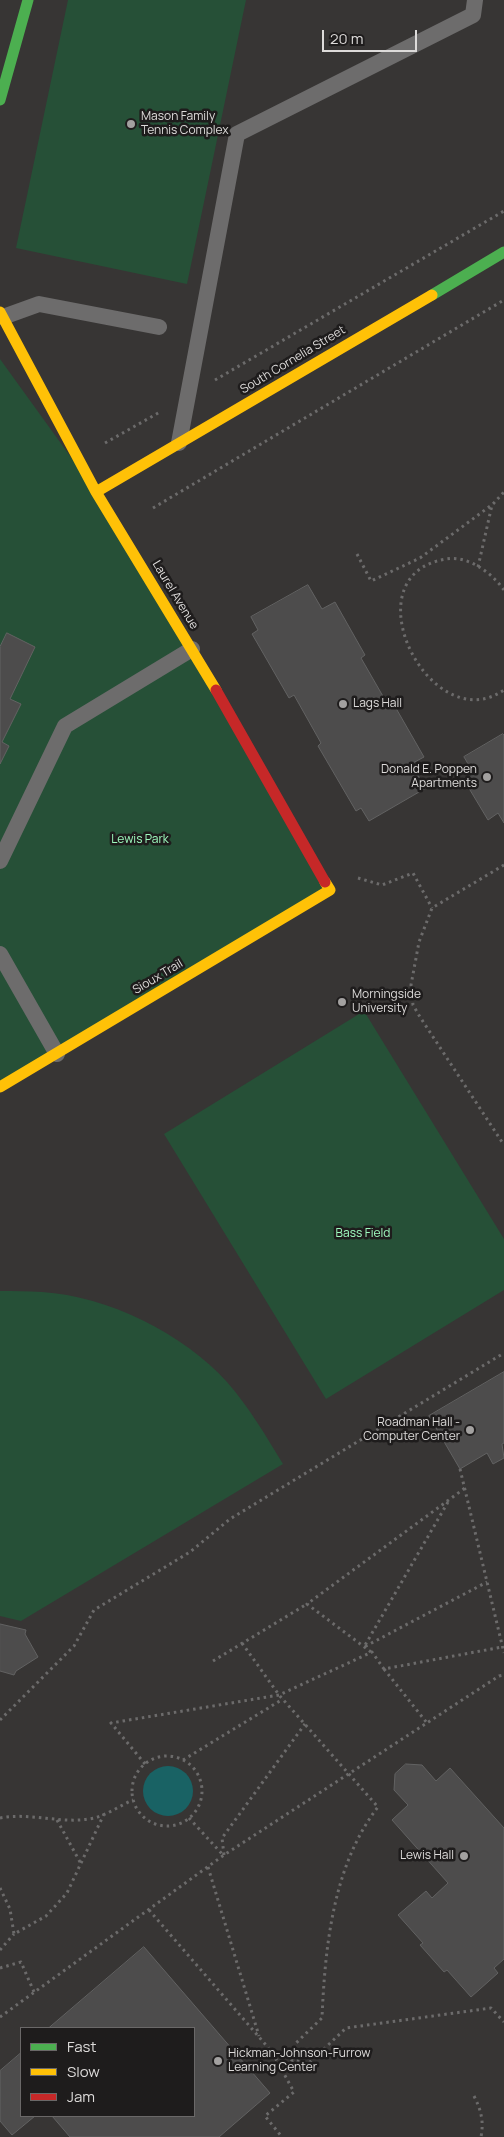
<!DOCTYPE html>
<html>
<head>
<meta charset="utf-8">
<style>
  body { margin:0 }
  #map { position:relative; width:504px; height:2137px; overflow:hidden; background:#373534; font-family:Manrope,sans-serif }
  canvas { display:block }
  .legend { position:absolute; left:20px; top:2027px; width:175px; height:90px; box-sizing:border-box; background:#1e1c1c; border:1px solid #6a6868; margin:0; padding:6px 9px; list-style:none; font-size:15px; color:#dddbda }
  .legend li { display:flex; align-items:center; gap:10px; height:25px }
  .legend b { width:25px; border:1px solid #6a6868 }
  .scale { position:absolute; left:322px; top:30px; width:95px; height:22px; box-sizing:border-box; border:2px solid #dddbda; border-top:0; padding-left:6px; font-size:15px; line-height:18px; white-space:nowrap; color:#dddbda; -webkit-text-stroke:4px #1e1c1c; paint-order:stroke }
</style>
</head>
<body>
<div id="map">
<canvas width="504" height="2137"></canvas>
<ul class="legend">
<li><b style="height:6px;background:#4caf50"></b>Fast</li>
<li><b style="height:6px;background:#ffc107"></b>Slow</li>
<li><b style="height:6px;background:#c62828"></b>Jam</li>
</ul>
<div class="scale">20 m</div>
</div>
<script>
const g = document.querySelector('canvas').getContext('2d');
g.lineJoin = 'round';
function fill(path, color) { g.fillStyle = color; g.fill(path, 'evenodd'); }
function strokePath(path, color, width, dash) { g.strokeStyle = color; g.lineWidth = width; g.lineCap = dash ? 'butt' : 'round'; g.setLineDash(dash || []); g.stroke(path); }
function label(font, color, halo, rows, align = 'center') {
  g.font = font + ' Manrope,sans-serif'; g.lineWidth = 5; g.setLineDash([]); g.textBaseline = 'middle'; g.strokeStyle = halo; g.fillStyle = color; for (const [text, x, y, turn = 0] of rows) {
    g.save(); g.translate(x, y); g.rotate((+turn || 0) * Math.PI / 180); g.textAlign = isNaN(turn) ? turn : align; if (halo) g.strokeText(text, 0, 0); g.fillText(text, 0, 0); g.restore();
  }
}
const green = new Path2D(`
  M68,0H246L187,284L16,248Z
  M0,359L96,492L330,890L0,1086Z
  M364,1011L504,1239V1290L326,1399L164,1134Z
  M0,1291C14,1291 28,1291 42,1292C108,1296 184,1334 227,1382C249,1407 266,1436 283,1464L21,1621L0,1616Z`);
const water = new Path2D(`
  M143 1791a25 25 0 1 1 50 0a25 25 0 1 1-50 0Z`);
const building = new Path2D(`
  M308,585L322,609L335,602L365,655L361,658L388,705L393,703L424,757L411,764L426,788L369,821L361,808L356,811L318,746L321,743L294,695L289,698L252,634L258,630L251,617Z
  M7,633L35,647L10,699L21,704L2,742L9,746L0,764V647Z
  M503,734L504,735V823L498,813L488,820L464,780L474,774L464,757Z
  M504,1372V1443L502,1444L504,1458L493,1464L487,1453L460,1469L429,1416Z
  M0,1624L26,1630L25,1634L38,1657L16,1671L14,1675L0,1671Z
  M406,1764L422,1765L436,1781L450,1768L504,1828V1959L494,1968L498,1973L471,1997L447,1970L444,1972L420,1945L423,1943L398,1915L426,1891L432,1898L448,1883L392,1820L408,1805L394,1790L395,1774Z
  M144,1947L270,2093L219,2137H70L52,2116H194V2028H49Z
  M21,2053V2116H35L12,2135L0,2121V2071Z`);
const path = new Path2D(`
  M215,380L504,211
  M105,443L160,412
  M153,508L504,300
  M357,554L371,581L420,558L493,504L504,492
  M478,567L492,505
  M504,590C492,573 468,555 446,559C347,575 430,741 504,690
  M504,865L432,908L419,942L411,985L413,1005L420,1017L504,1145
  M358,878L382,885L413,873L432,908
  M460,1469L504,1653
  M448,1502L364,1647L487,1582
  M242,1643L279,1695L378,1807C333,1865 325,1947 322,2018L296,2043L293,2060
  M371,1652L307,1604L465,1488
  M213,1661L307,1604
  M384,1669L427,1723
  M0,1720L74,1646L94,1610L190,1552L230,1519L504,1353
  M132 1791a35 35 0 1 1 70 0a35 35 0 1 1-70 0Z
  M183,1760L283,1699
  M145,1764L111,1723L279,1695L372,1652L384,1669L502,1647
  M0,1818C31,1812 63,1825 94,1818C107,1815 121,1805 133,1800
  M189,1818L223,1855
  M57,1820L80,1862
  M224,1855L222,1838L305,1724
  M208,1867L259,2036
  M0,1888L10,1909L14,1934L46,1916L67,1893L104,1814
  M149,1910L272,2052L294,2092L265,2116L282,2137
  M0,1950L14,1934
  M0,1968L21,1962L34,1992
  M0,2017L224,1855L499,1676L504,1675
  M281,2070L293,2060L309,2063L346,2028L491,2008L504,2022
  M474,2096C481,2110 484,2121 481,2137`);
const lane = new Path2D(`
  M3,317L39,304L159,327
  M179,443L237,134L473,15L475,0
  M0,861L65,726L192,649
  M0,954L57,1054`);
const fast = new Path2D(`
  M0,100L28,0
  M432,295L504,252`);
const slow = new Path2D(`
  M0,312L96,492L216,690
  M96,492L432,295
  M0,1087L330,890L325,882`);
const jam = new Path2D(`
  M216,690L325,882`);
const markers = [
  [131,124,5,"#a3a1a0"],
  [343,704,5,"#a3a1a0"],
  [487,777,5,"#a3a1a0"],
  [342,1002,5,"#a3a1a0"],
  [470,1430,5,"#a3a1a0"],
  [464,1856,5,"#a3a1a0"],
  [218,2061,5,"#a3a1a0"]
];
const poiNames = [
  ["Mason Family",141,117],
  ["Tennis Complex",141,131],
  ["Lags Hall",353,704],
  ["Donald E. Poppen",477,770,"right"],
  ["Apartments",477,784,"right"],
  ["Morningside",352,995],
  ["University",352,1009],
  ["Roadman Hall -",460,1423,"right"],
  ["Computer Center",460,1437,"right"],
  ["Lewis Hall",454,1856,"right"],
  ["Hickman-Johnson-Furrow",228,2054],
  ["Learning Center",228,2068]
];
const streetNames = [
  ["South Cornelia Street",293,360,-31],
  ["Laurel Avenue",175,595,59],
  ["Sioux Trail",158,977,-31]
];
const parkNames = [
  ["Lewis Park",140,840],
  ["Bass Field",363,1234]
];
fill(green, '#265037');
fill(water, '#196264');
fill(building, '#4d4c4c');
strokePath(building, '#626262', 1);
strokePath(path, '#6c6b6b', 3, [2.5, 4]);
strokePath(lane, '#6d6c6c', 16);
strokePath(fast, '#4caf50', 11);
strokePath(slow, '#ffc107', 11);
strokePath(jam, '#c62828', 11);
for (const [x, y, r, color] of markers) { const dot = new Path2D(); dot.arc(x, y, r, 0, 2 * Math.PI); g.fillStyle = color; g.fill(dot); strokePath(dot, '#1e1c1c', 2); }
label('12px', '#dddbda', '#1e1c1c', poiNames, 'left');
label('12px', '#dddbda', '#1e1c1c', streetNames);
label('12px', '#9efabe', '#1e1c1c', parkNames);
</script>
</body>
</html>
